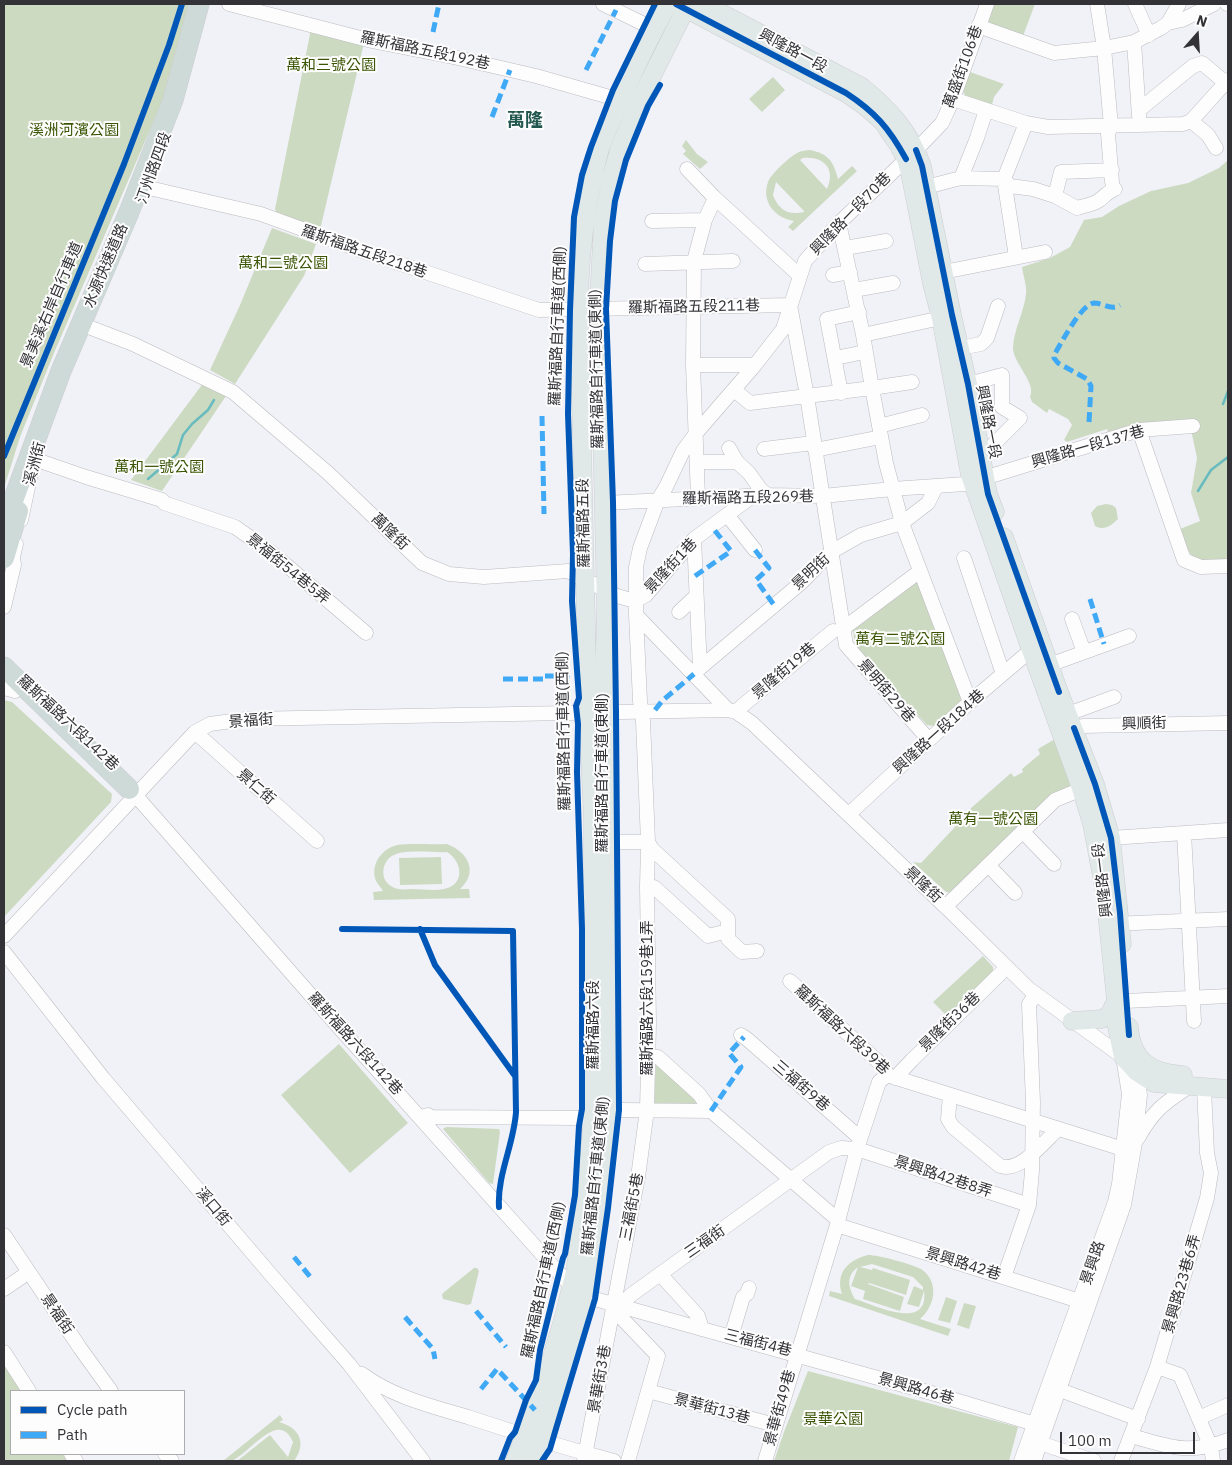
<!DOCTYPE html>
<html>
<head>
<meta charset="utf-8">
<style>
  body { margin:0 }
  #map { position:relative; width:1232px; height:1465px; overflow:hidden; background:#f1f2f8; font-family:"IBM Plex Sans",sans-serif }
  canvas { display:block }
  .frame { position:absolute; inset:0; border:5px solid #323237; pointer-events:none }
  .legend { position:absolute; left:10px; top:1390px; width:175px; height:65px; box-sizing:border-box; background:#fdfdfd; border:1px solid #acacae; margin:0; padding:6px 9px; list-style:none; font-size:15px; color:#323237 }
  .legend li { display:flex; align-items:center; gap:10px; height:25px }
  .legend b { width:25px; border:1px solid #acacae }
  .north { position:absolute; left:1172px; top:10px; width:50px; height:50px; -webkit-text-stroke:4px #fdfdfd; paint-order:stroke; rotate:19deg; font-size:14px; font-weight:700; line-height:20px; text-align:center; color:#323237 }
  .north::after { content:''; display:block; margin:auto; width:18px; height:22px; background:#323237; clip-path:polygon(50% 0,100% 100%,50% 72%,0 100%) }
  .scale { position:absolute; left:1060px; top:1432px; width:135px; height:22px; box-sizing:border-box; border:2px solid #323237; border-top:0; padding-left:6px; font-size:15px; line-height:18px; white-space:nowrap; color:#323237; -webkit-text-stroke:4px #fdfdfd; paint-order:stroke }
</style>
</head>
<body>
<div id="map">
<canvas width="1232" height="1465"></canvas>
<div class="frame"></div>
<ul class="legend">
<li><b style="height:6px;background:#0057b8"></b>Cycle path</li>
<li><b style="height:6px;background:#3fa9f5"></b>Path</li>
</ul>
<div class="north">N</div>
<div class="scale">100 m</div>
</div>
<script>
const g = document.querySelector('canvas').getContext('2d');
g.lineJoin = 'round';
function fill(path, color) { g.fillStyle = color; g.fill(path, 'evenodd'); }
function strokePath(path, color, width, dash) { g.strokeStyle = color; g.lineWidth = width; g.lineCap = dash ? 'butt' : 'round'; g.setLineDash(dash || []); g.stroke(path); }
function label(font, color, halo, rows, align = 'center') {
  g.font = font + ' "IBM Plex Sans","Noto Sans TC",sans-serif'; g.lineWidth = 4; g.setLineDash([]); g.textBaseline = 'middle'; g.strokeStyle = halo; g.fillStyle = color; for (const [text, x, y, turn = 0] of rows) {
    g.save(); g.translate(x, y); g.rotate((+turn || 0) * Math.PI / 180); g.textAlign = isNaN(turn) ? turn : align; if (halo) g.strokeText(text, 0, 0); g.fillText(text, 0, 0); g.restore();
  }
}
const green = new Path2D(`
  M4,4H191L168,88L54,353L20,437L4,488Z
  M994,4H1035L1023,36L988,23Z
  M311,29L364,43L320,230L277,215L275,209Z
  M970,72L1004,84L994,97L992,105L966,97L963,91Z
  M773,77L785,90L762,112L749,99Z
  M686,140L697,154L708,162L700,169L683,154L686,151L682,146Z
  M810,150C829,154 833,161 838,179L852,166L857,171L793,231L788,227L794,221C775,218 761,202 768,182C771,174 790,156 799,152C802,151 806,150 810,150ZM803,158C824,156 836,169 827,189L800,160ZM776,182L804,211V212C788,216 778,209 773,195Z
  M1228,160V562C1193,563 1191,562 1180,529L1200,521L1191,493L1197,458L1189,420L1108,432L1107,429L1067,442L1064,440L1072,425L1068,419L1049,409L1047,413L1032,402L1030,397C1037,383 1012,362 1013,347C1014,329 1024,312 1026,294C1027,286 1023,275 1022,267L1050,258L1070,247L1084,220L1102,217L1119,206L1151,191L1188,183L1219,168Z
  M272,228L316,244L304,276L235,384L210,370L240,305Z
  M204,382L226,396L162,491L131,480Z
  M1106,504L1112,505L1116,508L1118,519C1111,526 1104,531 1095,526L1091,513L1097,506Z
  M916,581L919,582L962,702L934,726L927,725L855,646L853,630Z
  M4,700L12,702L112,794L111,802L4,917Z
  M1055,739L1072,787L952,893L946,892L913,862L921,863L971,810L970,809L1011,773L1014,777L1023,772L1022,769L1040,754L1038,749Z
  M447,844C468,852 479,872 460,889H469L470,898L374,900L373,892L383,891C381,888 378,884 376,881C370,865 381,849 397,845C410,843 433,845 447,844ZM447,852C463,862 465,885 444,889C434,891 423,889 413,889C406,889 398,891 391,886C379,879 382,860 394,855C406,849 433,853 447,852Z
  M441,857L442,884L400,885L399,858Z
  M983,956L993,967V973L948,1017L933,1002Z
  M339,1044L408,1123L350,1173L281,1095Z
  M656,1062L698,1099L695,1104L654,1103Z
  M446,1127L499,1129L500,1132L493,1184L489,1183L443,1129Z
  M868,1255C879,1255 911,1264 921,1269C940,1282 935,1306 920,1319L951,1329L948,1336L829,1296L830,1291L842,1294C835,1273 848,1260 868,1255ZM872,1264L913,1277L923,1287V1290L914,1286L907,1304L919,1307L924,1291C929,1332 874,1305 855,1299C848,1287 846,1276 858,1267L851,1286L865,1291L863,1299L900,1311L904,1297L868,1284L869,1283L906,1295L910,1280L873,1268L872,1270L860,1267Z
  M474,1268H477L479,1271L471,1304L467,1305L443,1299L442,1295L443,1293Z
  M946,1297L957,1301L950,1323L938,1320Z
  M964,1303L976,1306L969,1329L957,1325Z
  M4,1363L23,1391H11V1454H65L69,1461H4Z
  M808,1371L1018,1427L1009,1461H774L784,1432Z
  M280,1415L283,1420L279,1422C300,1428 307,1443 294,1461H237L270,1435L288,1457L293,1442C278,1407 248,1457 230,1461C228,1462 225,1461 223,1461Z`);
const stream = new Path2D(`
  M1223,404L1228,391
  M148,479L177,454L183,435L192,424L208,410L214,400
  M1198,491L1211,470L1228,457`);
const minor = new Path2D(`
  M229,4L372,41L458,58L536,76L620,100
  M603,4L654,29
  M1097,4L1104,48L1111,126L1108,134L1112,182
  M1135,4L1149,35
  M1227,4H1228
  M1168,23L1179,4
  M978,26L1054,53L1104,48L1134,42L1161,28L1168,23L1182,20L1214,4
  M1134,42L1139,116
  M953,99L1026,123L1048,127L1183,124L1191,121L1228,80
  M1139,110L1193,66L1202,63L1226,83
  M1191,121L1208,135L1216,148
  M687,169L715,198L800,276
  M961,178L977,138L986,110
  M1004,179L1010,186L1033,189L1055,196L1077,208C1083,206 1092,205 1098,201C1104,197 1107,192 1115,189
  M1004,179L1016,257
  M1004,179L1026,123
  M926,187L961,178L1004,179
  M149,188L261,214L365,252L539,310L790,305L807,396L846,645L929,740
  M1055,196L1061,172L1112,170
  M652,221L705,220
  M839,223L863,335
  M845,248L886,241
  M645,264L733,261
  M933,274L1045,252
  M833,275L850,272
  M854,290L893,283
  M86,326L133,344L233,392L328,473L422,563L449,574L484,577L568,571L617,596L635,601L646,595L694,539L754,495
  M960,348L981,344L987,338L998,306
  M835,358L865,352
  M693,365H755
  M912,382L872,388L863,335L941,318
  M968,384L1002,375V407L1020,418L982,456
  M734,390L750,403L872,388L886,463L902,523L970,702
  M841,393L827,319L859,312
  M879,426L922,415
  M1139,430L1184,560L1201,567L1228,566
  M729,448L737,462
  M764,449L813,443
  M815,450L881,437
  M34,459L86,477L162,500L164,503L235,527L272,553L366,633
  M697,462H737L749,473L761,490L768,495
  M698,498L693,365L694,261L705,220L715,198
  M604,503L768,495L823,496L892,489L965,484L1139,430L1193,426
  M728,516L755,550
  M21,520L31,473
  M694,539L700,668
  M964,558L1003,674
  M4,607L14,565L13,557L16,544
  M679,612L696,596
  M636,615L728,710
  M1072,619L1084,652
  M844,628L920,571
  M1049,665L1129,636
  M694,674L700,668L802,582L831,552L861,535L902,523L928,503L936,487
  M4,688L15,691
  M736,712L742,706L833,631
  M1068,714L1114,697
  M1064,730L1083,726L1228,723
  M195,732L317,841
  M130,789L336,1024L549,1262L571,1286L584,1296L935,1394L1035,1424
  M849,814L970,702L1031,650
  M1023,832L1054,864
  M1184,833L1194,1021
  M1111,838L1228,830
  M607,842H648L647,887H654L708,936L728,931V939L742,952L757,951
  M988,865L1015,893
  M946,906L1055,800L1089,786
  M1112,924L1228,919
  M728,931V919L652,849L648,842L643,721L640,701L636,615V567L640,548L658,500L666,487L683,451L697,432L755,365L783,329L805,261L839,223L916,150L942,123L953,99L987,4
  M4,936L195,732L210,724L246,719L728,710L736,712L752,723L951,912L1029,989L1123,1057L1128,1059
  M4,952L103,1078L272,1276L349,1364L423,1461
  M790,981L884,1067L887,1075L1123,1149
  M1126,1001L1228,996
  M741,1035L747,1039L860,1138
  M649,1057H658L699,1094L711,1111
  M895,1078L912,1060L1006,968
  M950,1095L948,1119L953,1127L1000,1166C1020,1173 1044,1142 1058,1129
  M420,1117L428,1115L431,1117L578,1118L623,1110L711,1111L838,1220
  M1138,1138C1153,1111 1164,1103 1190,1086
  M837,1225L1089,1304
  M4,1235L80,1348L111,1391
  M660,1274L698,1316L702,1329
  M1004,1277L1029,1205L1032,1171L1033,1102L1029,1004L1036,994
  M4,1289L29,1272
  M620,1306L631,1295L829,1152L841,1148L857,1149L1029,1205
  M612,1308L658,1356L628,1461
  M731,1337L743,1297L747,1294L749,1288
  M4,1352L29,1391
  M1157,1367L1180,1375L1211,1447L1213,1461
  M362,1374C393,1397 431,1406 468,1417C516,1433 565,1448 614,1461
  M1060,1390L1138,1419
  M648,1391L775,1425
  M1199,1418L1228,1405
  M1132,1436C1169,1447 1190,1455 1228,1440
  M1040,1443L1094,1461
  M71,1454L76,1461
  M165,1454L172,1461
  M584,1461L638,1177L647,1110L649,1023L647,887
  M765,1461L837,1225L857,1149L879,1082L887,1075
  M1021,1461L1115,1202L1119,1184L1129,1094L1123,1057
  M1034,1461L1124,1205L1135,1143L1140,1095L1136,1067
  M1121,1461L1157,1367L1207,1198L1211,1173L1207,1153L1204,1088`);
const major = new Path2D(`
  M677,4L846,93L866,107L882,121L899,146L906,159L910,173L932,284L941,318L970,475L1031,650L1081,788L1092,824L1105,893L1116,1001L1117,1027L1123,1057L1137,1072L1154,1083L1228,1089
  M704,4L862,87C889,109 910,132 922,166L952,315L968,384L988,494L995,512
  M1004,537L1059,692L1095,784L1111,838L1122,944
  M1072,1021L1102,1019L1109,1015L1116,1001
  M1129,1027C1132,1061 1151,1073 1183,1075
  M515,1461L544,1382L563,1320L575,1272L585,1200L593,1115V821L588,713L579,310C579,257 586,203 599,152C603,138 610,124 616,110C632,74 649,38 668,4
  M533,1461L582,1314L600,1205L609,1122L604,698L606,605L599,299L603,223L611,179L620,147L639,102L688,4`);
const highway = new Path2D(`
  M4,525L61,371L129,212L173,100L199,4
  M4,558L18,511
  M4,667L129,789`);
const quiet = new Path2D(`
  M433,32L439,4
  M586,70L616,10
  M492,117L510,70
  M542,416L544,514
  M1089,422L1091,386L1087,379L1058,363L1054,358V355C1061,344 1081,304 1094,303C1104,303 1110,311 1120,305
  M755,550L769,568L756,580L774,605
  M695,576L731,551L712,527
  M1090,599L1104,644
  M545,676H573
  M503,679H545
  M655,710L662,701L694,674
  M711,1111L741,1067L729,1053L744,1037
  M294,1257L312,1279
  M476,1311L506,1347
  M405,1317L433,1349L435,1359
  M481,1389L497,1369L535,1410`);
const cycleway = new Path2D(`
  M676,4L846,93C875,112 889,128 906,159
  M916,150L922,166L952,315L968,384L988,494L1059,692
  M4,456L124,164L169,45L182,4
  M1074,728L1095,784L1111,838L1120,913L1129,1035
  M342,929L513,931L516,1112C514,1144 497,1175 499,1207
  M420,929L435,965L515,1076
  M501,1461L510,1438L515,1432L526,1400L536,1380L540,1350L563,1258L565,1254L575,1195L579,1126L582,1109V929L577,772L578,724L576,706L579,698L572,601L573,554L568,414L570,310L574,217L582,175L591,147L613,90L655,4
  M542,1461L550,1449L555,1432L595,1299L608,1208L619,1110L616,712L613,502L606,309L610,241L615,201L626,160L648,106L660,85`);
const streetNames = [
  ["羅斯福路五段192巷",425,51,12],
  ["興隆路一段",793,51,28],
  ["萬盛街106巷",963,67,-70],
  ["汀州路四段",154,168,-70],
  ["興隆路一段70巷",851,214,-46],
  ["羅斯福路五段218巷",364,252,19],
  ["水源快速道路",106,266,-67],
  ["景美溪右岸自行車道",52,305,-67],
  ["羅斯福路五段211巷",694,307,-1],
  ["羅斯福路自行車道(西側)",558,326,-88],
  ["羅斯福路自行車道(東側)",597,369,-91],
  ["興隆路一段",988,422,79],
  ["興隆路一段137巷",1088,447,-16],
  ["溪洲街",35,464,-75],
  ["羅斯福路五段269巷",748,498,-1],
  ["羅斯福路五段",584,523,-91],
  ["萬隆街",390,532,44],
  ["景隆街1巷",671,566,-47],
  ["景福街54巷5弄",288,569,39],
  ["景明街",811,572,-43],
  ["景隆街19巷",784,671,-40],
  ["景明街29巷",886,691,49],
  ["景福街",251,721,-4],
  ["羅斯福路六段142巷",68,723,43],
  ["興順街",1144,724,-2],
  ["羅斯福路自行車道(西側)",564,731,-91],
  ["興隆路一段184巷",939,732,-42],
  ["羅斯福路自行車道(東側)",603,773,-90],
  ["景仁街",256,787,41],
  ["興隆路一段",1103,880,-97],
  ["景隆街",923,885,43],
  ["羅斯福路六段159巷1弄",648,998,-90],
  ["景隆街36巷",950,1022,-44],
  ["羅斯福路六段",594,1025,-90],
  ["羅斯福路六段39巷",842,1030,43],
  ["羅斯福路六段142巷",355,1044,48],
  ["三福街9巷",801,1086,41],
  ["羅斯福路自行車道(東側)",596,1176,-84],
  ["景興路42巷8弄",943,1177,18],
  ["溪口街",213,1207,50],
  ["三福街5巷",632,1207,-79],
  ["三福街",705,1242,-35],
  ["景興路",1093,1263,-71],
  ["景興路42巷",963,1264,17],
  ["羅斯福路自行車道(西側)",544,1280,-78],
  ["景興路23巷6弄",1182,1284,-74],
  ["景福街",57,1314,56],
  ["三福街4巷",758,1343,14],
  ["景華街3巷",600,1379,-80],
  ["景興路46巷",916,1389,16],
  ["景華街49巷",780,1408,-74],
  ["景華街13巷",712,1409,15]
];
const parkNames = [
  ["萬和三號公園",331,66],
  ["溪洲河濱公園",74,131],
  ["萬和二號公園",283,264],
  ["萬和一號公園",159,468],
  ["萬有二號公園",900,640],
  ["萬有一號公園",993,820],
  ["景華公園",833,1420]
];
const quarterNames = [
  ["萬隆",525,121]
];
fill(green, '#cddac2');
strokePath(stream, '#68bbbe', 2.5);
strokePath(minor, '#bbbbbf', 15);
strokePath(major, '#cdcdd1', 19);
strokePath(highway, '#cdcdd1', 21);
strokePath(minor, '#fdfdfe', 14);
strokePath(major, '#e0e9e7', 18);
strokePath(highway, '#cddad8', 20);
strokePath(quiet, '#3fa9f5', 5, [10, 5]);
strokePath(cycleway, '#0057b8', 6);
label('15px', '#323237', '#fdfdfd', streetNames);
label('15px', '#3b5504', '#fdfdfd', parkNames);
label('bold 18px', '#20574e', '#fdfdfd', quarterNames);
</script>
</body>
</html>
